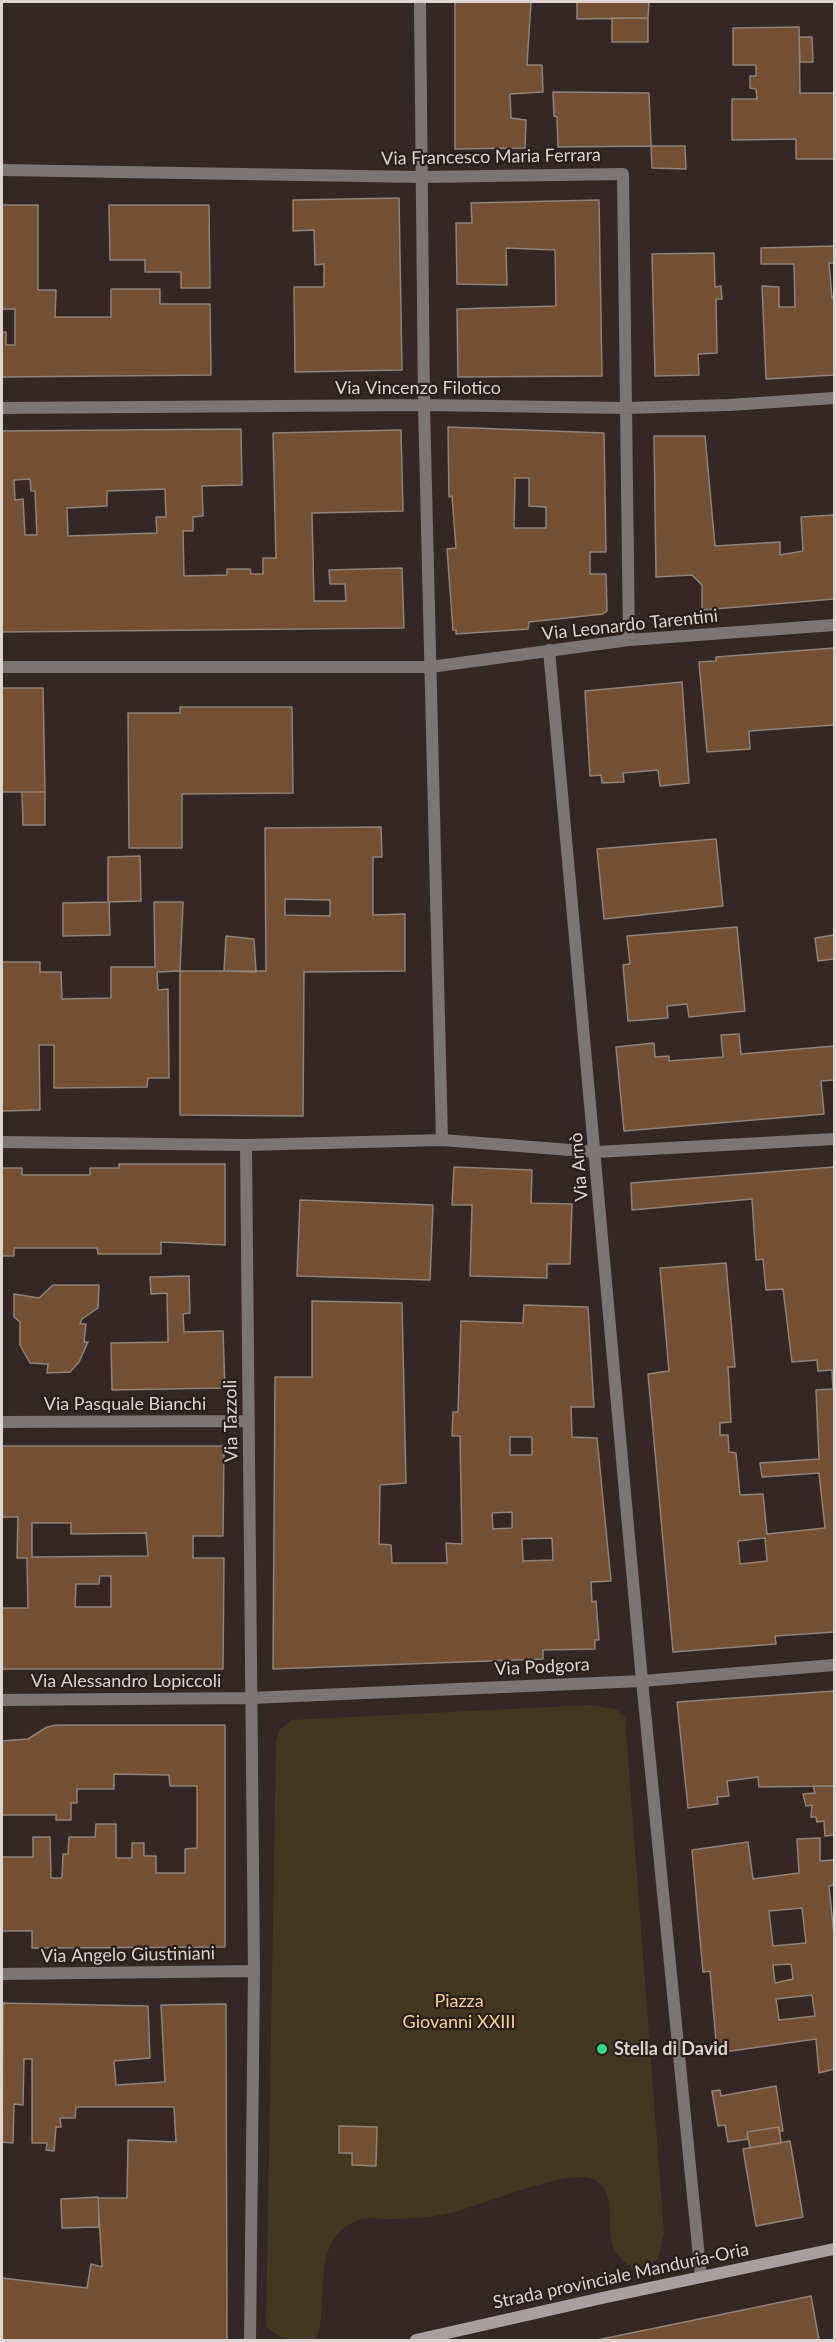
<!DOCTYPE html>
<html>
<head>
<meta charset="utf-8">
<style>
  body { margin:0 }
  #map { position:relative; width:836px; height:2342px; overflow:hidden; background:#342724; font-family:Lato,sans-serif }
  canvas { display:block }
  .frame { position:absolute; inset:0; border:3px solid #ded5d3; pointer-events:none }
</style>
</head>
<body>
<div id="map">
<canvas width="836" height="2342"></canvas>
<div class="frame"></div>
</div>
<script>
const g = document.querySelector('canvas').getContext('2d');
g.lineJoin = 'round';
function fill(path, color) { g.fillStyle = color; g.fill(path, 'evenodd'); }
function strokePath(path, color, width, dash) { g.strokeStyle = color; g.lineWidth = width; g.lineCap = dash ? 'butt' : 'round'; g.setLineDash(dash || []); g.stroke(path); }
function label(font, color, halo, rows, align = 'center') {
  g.font = font + ' Lato,sans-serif'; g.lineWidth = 4.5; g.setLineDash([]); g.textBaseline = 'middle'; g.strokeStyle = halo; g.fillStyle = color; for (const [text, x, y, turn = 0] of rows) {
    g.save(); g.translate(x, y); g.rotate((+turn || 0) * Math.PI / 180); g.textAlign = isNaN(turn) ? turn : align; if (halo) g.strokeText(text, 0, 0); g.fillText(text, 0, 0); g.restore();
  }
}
const green = new Path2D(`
  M588,1705L615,1709L625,1717L664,2233L658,2259L646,2266L632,2268C625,2262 618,2257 614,2248C604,2229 619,2195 595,2180C571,2165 475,2209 446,2214C427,2218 405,2219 386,2219C378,2219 367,2217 359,2220C350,2223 343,2228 337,2235C315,2260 328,2309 316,2340C293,2340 282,2342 266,2326L276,1742L280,1729L292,1720Z`);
const building = new Path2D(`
  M455,2H531L527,65H542L543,92L510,94L511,118L526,120L525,148L455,149Z
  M577,2H649L648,18L577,19Z
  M612,18H648V42H612Z
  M799,27L800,93H834V159H796V139L732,140V99H757L756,89L750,88V76H756V65H733V28Z
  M799,37H812L813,62H800Z
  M553,92L649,93L651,146L558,147L557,117L554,116Z
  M651,146H685L686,169L652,168Z
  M399,198L402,370L295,372L294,287H324V264L315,265L314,230L293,231V200Z
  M599,200L602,376L458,377L457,309L556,306L555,250L506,248L507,285L457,284L456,223H472L471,203Z
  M2,205H38V290H56L55,317H111V289H160V304H210L211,375L2,377V332H6V345H15V309H2Z
  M109,205H209L210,288H181V272H145V260H110Z
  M834,246V263H829L832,298L834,297V375L766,379L762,286L779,287V307H795L794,264H761V248Z
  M714,253L715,287L721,286L722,299H716L717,353L698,354L699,375L655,376L652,254Z
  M448,427L604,433L606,552H590V574H606L607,611L603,614L529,622L528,629L456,634V630H453L447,549L456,548L452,496L449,497ZM515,478H529V506L546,507V528H514Z
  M241,429L242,485L202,486L203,516L193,517V531H183L184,576L227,575V569H250L251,574H263V558H276L273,433L401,430L403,511L312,513L314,601H346L345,584H330L329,570L402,568L404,628L2,632V431ZM30,479L31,491H35L37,535H25L23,499L15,500L14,480ZM165,489L166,517H156L157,533L68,536L67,508L107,506V491Z
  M654,436H705L715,546L780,542V555L803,551L801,517L834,515V599L702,610V585L692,575L656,577Z
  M834,648V725L749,731L750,749L707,752L699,662L716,661V657Z
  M682,682L689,783L660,786L658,770L623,773L624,782L602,783L601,775L590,776L585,691Z
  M2,688H43L45,792H2Z
  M180,707H292L293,793L182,794V848H129L128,713H180Z
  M22,792H45V825H23Z
  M381,827L382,857H373V915L405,914V971L304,972L303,1116L180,1115V971H266L265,828ZM285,899L330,900V916L285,915Z
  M716,839L723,906L604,919L597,849Z
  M140,856L141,901L108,902V857Z
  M109,902L110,935L63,936V903Z
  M154,902H183L180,971L157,972L158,990L168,989L169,1078H148L147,1087L54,1088V1045H39L40,1110L2,1111V962H40V972H61L62,999L111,998V967H155Z
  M737,927L745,1011L689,1017L687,1004L667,1006L668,1018L628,1021L623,965L630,964L627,936Z
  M834,935V959L818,961L815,938Z
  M226,936L254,939L256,972L224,971Z
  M739,1034L741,1054L834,1046V1080L821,1081L824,1114L624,1131L616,1047L654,1043L655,1057L669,1056V1061L723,1057L721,1035Z
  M119,1164H225V1245L161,1242V1254H98L97,1248H14V1256H2V1168H22V1175H90V1168H119Z
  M454,1167L532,1170L531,1203L572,1204L570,1264H547V1278L470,1276L472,1205H452Z
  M834,1167V1632L775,1636L776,1644L673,1652L648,1374L669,1371L660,1268L726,1263L735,1367H728L731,1422L720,1423V1435H728L729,1452L736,1453L740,1495L763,1494L767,1534L825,1528L819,1473L762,1477L760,1463L819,1459L816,1390L833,1389L832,1370L818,1371L817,1360L792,1362L783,1289L766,1290L763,1259L756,1260L752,1199L632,1210L631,1183ZM765,1538L767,1561L740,1564L738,1541Z
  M300,1200L433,1205L430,1280L297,1276Z
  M189,1276L190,1313L183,1314L184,1332L223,1331L225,1388L112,1390L111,1343L168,1342L167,1293L151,1294L150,1277Z
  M53,1285H99L98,1308L82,1319L80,1324H86L84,1342H88L79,1362L70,1372L47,1373L48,1364L30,1363L20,1345V1322L14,1317V1294L39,1298Z
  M312,1301L402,1303L406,1483L380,1485L379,1544L391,1545L392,1563H447L446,1543L462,1544L460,1436H452L453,1412H458L461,1321L523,1323L524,1305L588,1307L594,1407H571L572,1437L597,1438L611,1581L591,1582L592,1602L596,1601L599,1640H595V1649L543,1650V1659L273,1669L275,1377H312ZM510,1437H532V1455H510ZM512,1512V1528L493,1529L492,1513ZM552,1538L553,1560L523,1561L522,1539Z
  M2,1446H224L223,1536H193V1558H224L223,1669H2V1608H28L27,1558H17L18,1517H2ZM32,1523H71V1534L146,1533L148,1556L32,1557ZM100,1576H111V1607H75L76,1584H99Z
  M834,1691V1786L759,1787L758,1777L727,1781L729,1796L717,1797L718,1804L688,1808L677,1702Z
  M57,1725H225V1947L32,1948V1931H2V1857H33V1837H50L51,1878H62L63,1854H68L69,1837H95L96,1824H116V1858H132V1843H144V1856H156V1873H185V1849L197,1848V1786H170L169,1775L114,1774V1789H77V1803H71V1820H56V1815H2V1741L28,1739L47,1727Z
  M813,1786H834V1835L825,1836L824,1821L817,1822L816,1817H811L812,1805L806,1806L803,1794L815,1793Z
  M820,1838V1861L834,1860V1885L829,1886L834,1935V2069L819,2073L816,2039L717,2053L710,1971L703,1972L692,1850L748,1842L753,1879L799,1873L797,1839ZM802,1908L806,1943L773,1946L769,1911ZM791,1964L793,1979L775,1983L773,1965ZM812,1995L815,2016L779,2020L776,1999Z
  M3,2003L148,2006L150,2058L114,2061L116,2085L165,2082L161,2005L226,2004L227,2340H2V2278L87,2288L91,2264L102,2267L98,2198H127L128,2140L176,2142L174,2107H76L75,2118H60L61,2127H56L54,2151L46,2150L47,2143H32V2059H24L23,2105L14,2104L13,2143L2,2142V2157Z
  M776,2086L783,2131H779V2127L747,2132L748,2139L728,2142L725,2125L718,2126L712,2091L720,2090L721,2096Z
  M339,2126L377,2127L376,2166L352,2165V2153H339Z
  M779,2127L781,2143L750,2148L747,2132Z
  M790,2141L803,2217L756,2226L743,2149Z
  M98,2197L99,2227L62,2228L61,2199Z
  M811,2296L819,2340H597Z`);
const street = new Path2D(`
  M420,2L424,405L442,1140
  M2,170L421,177L623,174L629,640
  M2,408L424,405L625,408L729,405L834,398
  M549,650L642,1681L701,2277
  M2,667H430L629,640L834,625
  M2,1142L246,1145L442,1140L596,1152L834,1139
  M246,1145L254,1971L250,2340
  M2,1422L249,1421
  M2,1700L251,1698L642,1681L834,1665
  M2,1974L254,1971`);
const secondary = new Path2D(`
  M416,2340L602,2298L834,2249`);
const markers = [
  [602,2049,6,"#31d882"]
];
const streetNames = [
  ["Via Francesco Maria Ferrara",491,157,-1],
  ["Via Vincenzo Filotico",418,388],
  ["Via Leonardo Tarentini",630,625,-6],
  ["Via Arnò",579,1167,-95],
  ["Via Pasquale Bianchi",125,1404],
  ["Via Tazzoli",231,1421,-91],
  ["Via Podgora",542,1667,-3],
  ["Via Alessandro Lopiccoli",126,1681],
  ["Via Angelo Giustiniani",128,1955,-1],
  ["Strada provinciale Manduria-Oria",621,2276,-12]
];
const parkNames = [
  ["Piazza",459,2001],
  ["Giovanni XXIII",459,2022]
];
const poiNames = [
  ["Stella di David",614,2049]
];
fill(green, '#433721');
fill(building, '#734f33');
strokePath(building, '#8f837a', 1.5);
strokePath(street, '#7c7575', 12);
strokePath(secondary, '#aa9ea0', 12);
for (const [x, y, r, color] of markers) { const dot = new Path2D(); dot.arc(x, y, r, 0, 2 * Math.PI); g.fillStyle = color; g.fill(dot); strokePath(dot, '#2a1e1b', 2); }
label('18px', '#ded5d3', '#2a1e1b', streetNames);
label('18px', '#f9d491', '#2a1e1b', parkNames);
label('bold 18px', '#ded5d3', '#2a1e1b', poiNames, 'left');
</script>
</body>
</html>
